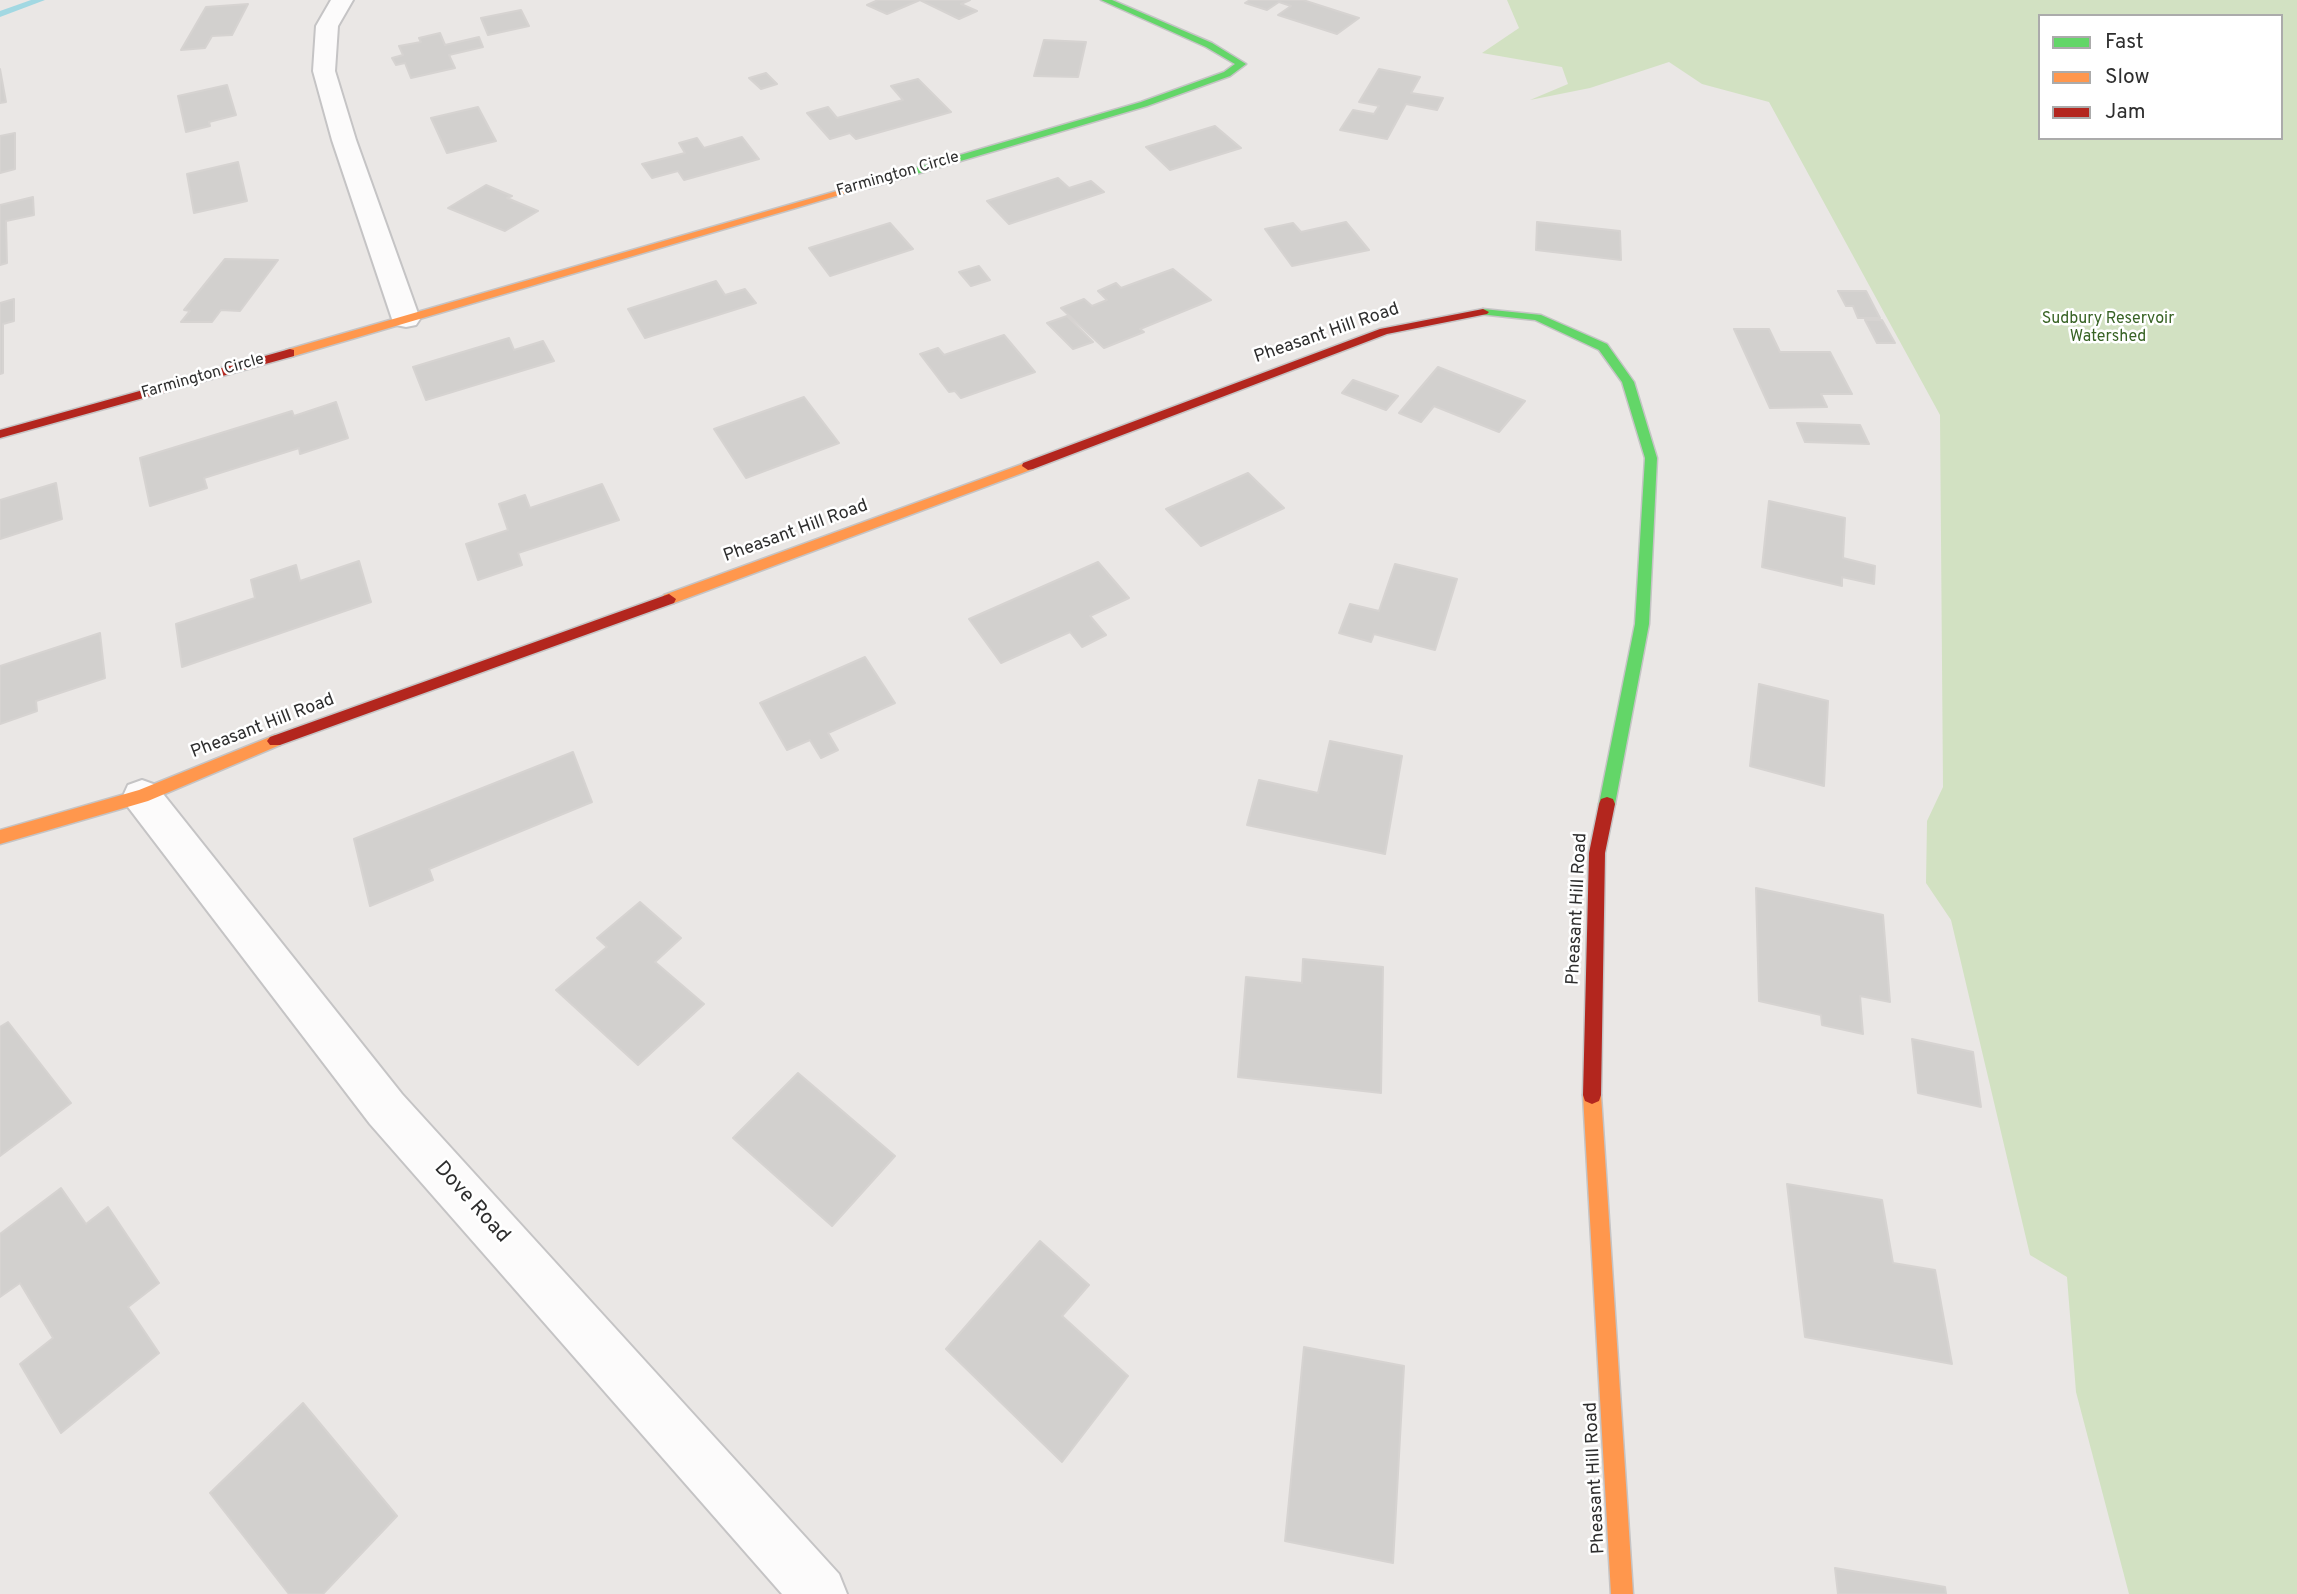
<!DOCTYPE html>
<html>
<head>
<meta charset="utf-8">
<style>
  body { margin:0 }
  #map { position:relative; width:2297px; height:1594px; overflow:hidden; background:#eae7e5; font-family:Overpass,sans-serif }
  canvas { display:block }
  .legend { position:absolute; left:2038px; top:14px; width:245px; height:126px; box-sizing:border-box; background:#fff; border:2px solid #ababab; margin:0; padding:9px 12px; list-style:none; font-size:21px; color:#2e2e2e }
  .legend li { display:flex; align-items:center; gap:14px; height:35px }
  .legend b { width:35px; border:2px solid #ababab }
</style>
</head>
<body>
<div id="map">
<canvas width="2297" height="1594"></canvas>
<ul class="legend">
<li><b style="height:9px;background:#63d668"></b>Fast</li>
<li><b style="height:9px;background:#ff974d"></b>Slow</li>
<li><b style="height:9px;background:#b3261e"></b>Jam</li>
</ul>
</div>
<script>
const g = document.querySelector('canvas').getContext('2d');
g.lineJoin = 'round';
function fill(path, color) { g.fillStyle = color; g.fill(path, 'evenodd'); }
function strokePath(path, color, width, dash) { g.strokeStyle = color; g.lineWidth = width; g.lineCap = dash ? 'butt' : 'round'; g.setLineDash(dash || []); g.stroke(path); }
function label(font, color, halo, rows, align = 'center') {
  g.font = font + ' Overpass,sans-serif'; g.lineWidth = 5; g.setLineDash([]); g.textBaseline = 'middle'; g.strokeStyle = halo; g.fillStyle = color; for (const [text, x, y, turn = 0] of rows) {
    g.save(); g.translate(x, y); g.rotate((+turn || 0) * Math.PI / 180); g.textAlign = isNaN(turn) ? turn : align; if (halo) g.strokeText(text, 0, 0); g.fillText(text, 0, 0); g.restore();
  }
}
const green = new Path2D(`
  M1507,0H2297V1594H2129L2076,1392L2067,1277L2030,1255L1951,920L1926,883L1927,821L1943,787L1940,415L1769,102L1702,84L1669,62L1590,88L1530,100L1568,84L1562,67L1482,53L1519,28ZM2040,16H2281V138H2040Z`);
const stream = new Path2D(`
  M31,0H45L0,17V11Z`);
const building = new Path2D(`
  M878,0H970L961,4L977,11L959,19L920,0L887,14L867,5Z
  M1250,0H1303L1359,18L1337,34L1278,15L1291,6L1279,2L1267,10L1245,3Z
  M248,4L232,35L212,36L205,48L181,50L206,7Z
  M521,10L529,26L488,35L481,18Z
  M440,33L445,45L479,37L483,47L449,55L455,68L411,78L405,63L396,65L392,58L403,55L399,46L421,42L419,38Z
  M1044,40L1086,42L1078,77L1034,76Z
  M0,69L6,102L0,103Z
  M1379,69L1420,77L1411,93L1443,98L1437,110L1406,104L1387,139L1340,130L1353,110L1374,114L1379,106L1359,102Z
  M766,73L777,84L761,89L749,78Z
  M918,79L951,112L856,139L850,133L830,139L807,113L828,107L837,118L903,100L891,86Z
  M227,85L236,115L209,122L210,126L186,132L178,96Z
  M478,107L496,141L447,153L431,118Z
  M1215,126L1241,148L1170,170L1146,147Z
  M15,133V169L0,173V136Z
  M742,137L759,159L684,180L678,171L652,178L642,164L685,153L679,143L697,138L704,148Z
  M238,162L247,201L194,213L187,174Z
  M1058,178L1069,188L1091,181L1104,192L1009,224L987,201Z
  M486,185L512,196L507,198L538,211L505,231L448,208Z
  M33,197L34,215L6,221L7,263L0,265V205Z
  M1346,222L1369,250L1292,266L1265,229L1293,223L1301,232Z
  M1537,222L1620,231L1621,260L1536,250Z
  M890,223L913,249L830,276L809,248Z
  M225,259L278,260L240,311L221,310L212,322H181L190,311L184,310Z
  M979,266L990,280L971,286L959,272Z
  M1173,269L1211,300L1140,329L1144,332L1104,348L1061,308L1084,299L1092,306L1107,300L1098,291L1116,283L1121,288Z
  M716,281L725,295L745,289L756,303L645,338L628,309Z
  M1838,291H1866L1880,318H1858L1853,306H1846Z
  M14,299V321L3,324V373L0,374V303Z
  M1067,316L1093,342L1073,349L1047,323Z
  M1865,320H1882L1895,343H1877Z
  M1734,329H1769L1780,352H1830L1852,394H1821L1827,407L1770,408Z
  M1004,335L1035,372L961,398L955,391L949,392L920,354L938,348L944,355Z
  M509,338L514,350L543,341L554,361L426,400L413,367Z
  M1438,367L1525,401L1499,432L1434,406L1421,422L1399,413Z
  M1353,380L1398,396L1386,410L1342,393Z
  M804,397L839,443L746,478L714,429Z
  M336,402L348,438L300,454L299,448L204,478L207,488L150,506L140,458L292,411L294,416Z
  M1797,423L1860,425L1869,444L1805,442Z
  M1248,473L1284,508L1201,546L1166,509Z
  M56,483L62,519L0,539V500Z
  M602,484L619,520L518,553L522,565L478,580L466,544L508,530L499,504L525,495L530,508Z
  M1769,501L1845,518L1843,558L1875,566L1874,584L1842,577V586L1762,567Z
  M359,561L371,602L182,667L176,624L255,598L251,580L296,565L300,581Z
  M1098,562L1129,598L1090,616L1106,635L1082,647L1070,632L1001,663L969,619Z
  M1395,564L1457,579L1435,650L1374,634L1371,642L1339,633L1350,604L1379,611Z
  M100,633L105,678L36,701L37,711L0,724V666Z
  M865,657L895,703L828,733L838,750L821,758L810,740L787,750L760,703Z
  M1759,684L1828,701L1824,786L1750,766Z
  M1330,741L1402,756L1385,854L1247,825L1259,780L1318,793Z
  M573,752L592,802L429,869L433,880L370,906L354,839Z
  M1756,888L1883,915L1890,1002L1860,996L1863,1034L1822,1025L1821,1015L1759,1001Z
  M640,902L681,938L655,962L704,1004L638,1065L556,990L607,947L597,938Z
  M1303,959L1383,967L1381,1093L1238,1077L1246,977L1302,983Z
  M8,1022L71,1103L0,1156V1027Z
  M1912,1039L1973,1052L1981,1107L1918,1093Z
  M798,1073L895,1156L832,1226L733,1138Z
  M1787,1184L1882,1200L1893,1263L1935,1270L1952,1364L1805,1337Z
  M61,1188L86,1224L108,1207L159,1283L128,1307L159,1353L61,1433L20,1364L53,1338L20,1283L0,1297V1234Z
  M1040,1241L1089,1285L1062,1316L1128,1376L1062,1462L946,1349Z
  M1304,1347L1404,1366L1393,1563L1285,1541Z
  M303,1403L397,1516L323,1594H289L210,1493Z
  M1835,1568L1945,1587L1946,1594H1838Z`);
const street = new Path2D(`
  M331,0H353L338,26L335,71L356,140L420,319L416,325L406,327L396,325L392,319L332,140L313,71L316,26Z
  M142,780L156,785L402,1094L839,1574L847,1594H782L370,1124L128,807L123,796L128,785Z`);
const fast = new Path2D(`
  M1101,0H1112L1212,43L1246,64L1230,76L1147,106L869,188H861V184L1141,102L1224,72L1235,64L1206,47Z
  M1483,309L1541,315L1607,344L1634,382L1657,458L1649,624L1615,804L1613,809H1601L1599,804L1635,624L1645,458L1622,382L1599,350L1535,320L1479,314L1477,312Z`);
const slow = new Path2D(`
  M861,184L870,186L294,356L290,357L284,353L286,350Z
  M1028,462L1034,466L1033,469L674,603L669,604L662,599L664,595Z
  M275,735L280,737L283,741L280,745L148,801L0,844V830L139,790Z
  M1592,1086L1599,1089L1601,1095L1633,1594H1611L1583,1095L1585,1089Z`);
const jam = new Path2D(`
  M1483,309L1489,312L1487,314L1387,334L1033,469L1028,470L1022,466L1023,463L1380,329Z
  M290,349L294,350V356L0,438V430Z
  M669,594L676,599L674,603L280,745H270L267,741L270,737Z
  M1607,797L1613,799L1615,804L1605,853L1601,1095L1599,1101L1592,1104L1585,1101L1583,1095L1589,853L1599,804L1601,799Z`);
const farStreetnames = [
  ["Farmington Circle",898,175,-16],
  ["Farmington Circle",203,377,-16]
];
const farParknames = [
  ["Sudbury Reservoir",2108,320],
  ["Watershed",2108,338]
];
const streetNames = [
  ["Pheasant Hill Road",1327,334,-19],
  ["Pheasant Hill Road",796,532,-20],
  ["Pheasant Hill Road",263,727,-21],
  ["Pheasant Hill Road",1578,909,-87],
  ["Pheasant Hill Road",1596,1478,-93]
];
const nearStreetnames = [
  ["Dove Road",471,1203,48]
];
fill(green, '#d2e1c2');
fill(stream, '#a2d8e2');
fill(building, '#d2d0ce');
strokePath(building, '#d6d3d1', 2);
strokePath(street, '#c5c4c5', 4);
strokePath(fast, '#c5c4c5', 3);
strokePath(slow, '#c5c4c5', 3);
strokePath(jam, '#c5c4c5', 3);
fill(street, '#fcfbfb');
fill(fast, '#63d668');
fill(slow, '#ff974d');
fill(jam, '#b3261e');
label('16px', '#2e2e2e', '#fff', farStreetnames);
label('16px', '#386325', '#fff', farParknames);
label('18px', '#2e2e2e', '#fff', streetNames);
label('21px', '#2e2e2e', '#fff', nearStreetnames);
</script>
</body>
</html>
